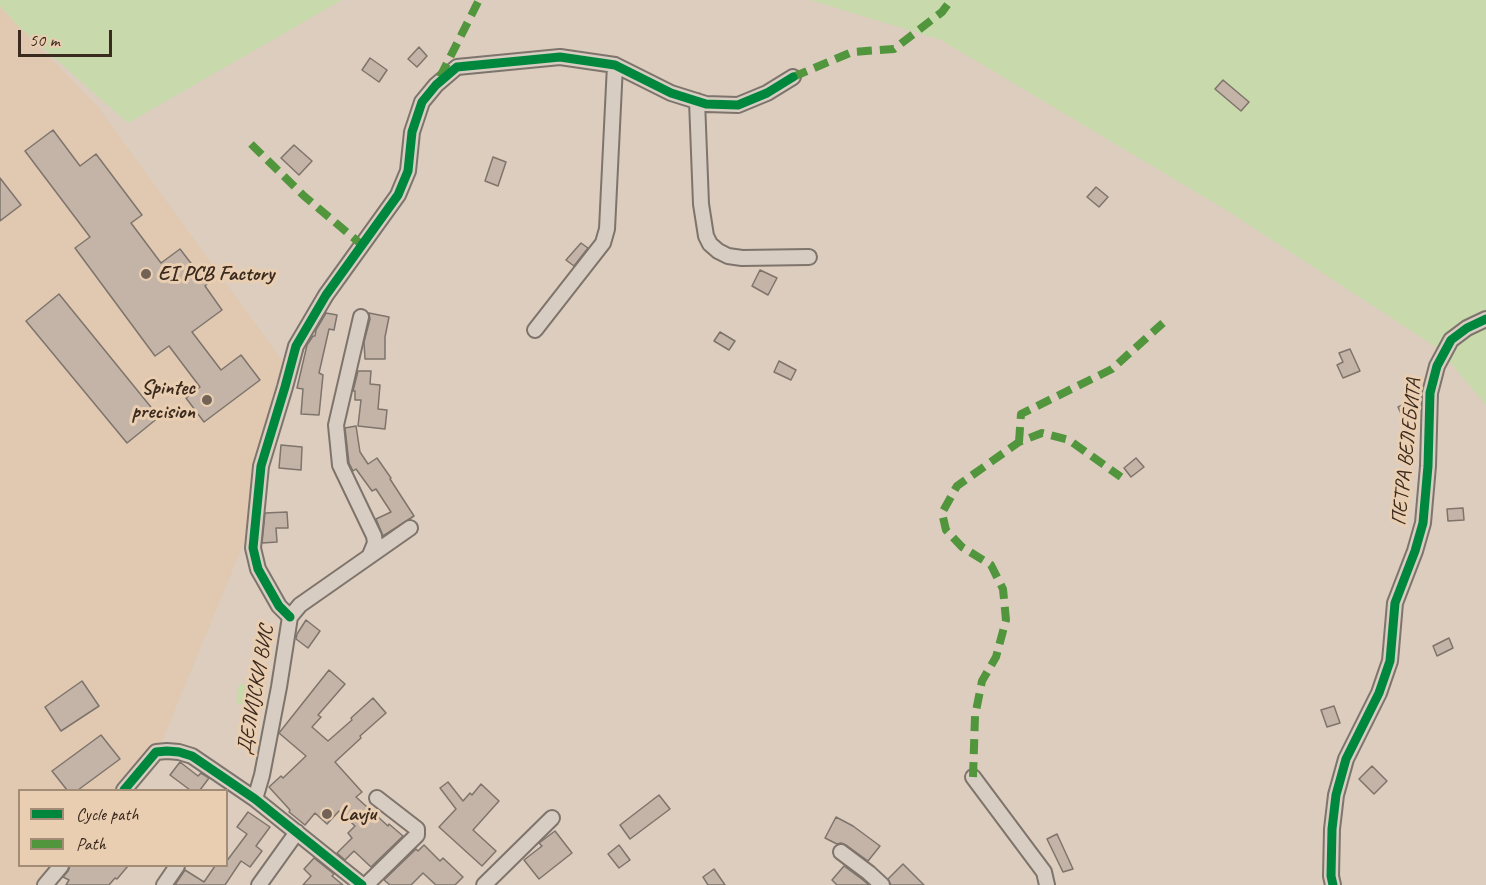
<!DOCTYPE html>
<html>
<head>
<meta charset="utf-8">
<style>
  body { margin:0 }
  #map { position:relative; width:1486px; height:885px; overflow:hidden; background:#dccdbe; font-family:Caveat,sans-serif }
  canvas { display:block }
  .legend { position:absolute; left:18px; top:789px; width:210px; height:78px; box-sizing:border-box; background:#e9ceb1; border:2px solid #a38c76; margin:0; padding:8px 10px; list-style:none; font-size:18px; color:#3b2a1e }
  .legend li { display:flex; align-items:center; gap:12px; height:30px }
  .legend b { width:30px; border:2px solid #a38c76 }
  .scale { position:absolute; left:18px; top:30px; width:94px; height:27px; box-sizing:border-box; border:3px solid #3b2a1e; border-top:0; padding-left:8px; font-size:18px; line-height:21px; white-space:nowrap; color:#3b2a1e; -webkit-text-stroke:4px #e9ceb1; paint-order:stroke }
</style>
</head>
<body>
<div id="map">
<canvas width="1486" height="885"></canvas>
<ul class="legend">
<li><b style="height:8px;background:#00873e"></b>Cycle path</li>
<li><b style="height:8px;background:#51953d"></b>Path</li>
</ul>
<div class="scale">50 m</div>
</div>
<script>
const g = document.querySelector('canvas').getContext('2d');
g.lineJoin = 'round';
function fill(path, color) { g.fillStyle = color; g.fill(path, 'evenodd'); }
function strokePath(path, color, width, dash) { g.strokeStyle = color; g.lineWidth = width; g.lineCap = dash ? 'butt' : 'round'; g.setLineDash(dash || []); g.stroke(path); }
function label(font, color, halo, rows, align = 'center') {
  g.font = font + ' Caveat,sans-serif'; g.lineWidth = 6; g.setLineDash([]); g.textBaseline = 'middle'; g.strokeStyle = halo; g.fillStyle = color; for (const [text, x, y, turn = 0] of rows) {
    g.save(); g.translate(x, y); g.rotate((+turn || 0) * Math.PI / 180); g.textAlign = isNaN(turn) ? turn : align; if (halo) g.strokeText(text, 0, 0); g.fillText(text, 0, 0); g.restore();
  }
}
const built = new Path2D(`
  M0,7L98,107L284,363L280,388L254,465L247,535L160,746L123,790H20V866H60L44,885H0Z`);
const green = new Path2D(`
  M0,0H342L128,123L16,24L0,6Z
  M810,0H1486V405L1439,349L1226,210L941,40Z
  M239,684L260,687L257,707L236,703Z`);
const building = new Path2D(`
  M419,47L427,56L417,67L408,59Z
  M370,58L387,70L379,82L362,70Z
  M1223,80L1249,102L1241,111L1215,89Z
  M53,130L80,166L96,154L142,215L131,223L161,263L180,249L207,284L205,286L222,310L192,332L221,370L241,355L260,380L204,422L186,398L200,387L169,346L155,356L75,248L90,237L25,151Z
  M294,145L312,161L299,175L281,158Z
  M493,157L506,162L498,186L485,181Z
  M0,178L21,205L0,221Z
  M1096,187L1108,197L1099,207L1087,197Z
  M581,243L588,248L574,266L566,260Z
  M760,270L777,278L768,295L752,286Z
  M59,294L159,417L127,443L26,321Z
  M326,313L337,315L334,330L329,329L319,373L323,375L319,415L301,414L303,389L297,388L307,345L313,336H315L316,330Z
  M369,313L389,317L385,337V359H365L364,342L370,319Z
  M720,332L735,341L729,350L714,341Z
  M1350,349L1360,371L1343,378L1337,365L1343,362L1339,353Z
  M779,361L796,370L791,380L774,372Z
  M358,371H371L370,384L380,385L378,409L387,410L385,429L358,426L361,400H355V391H353Z
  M1407,403L1415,421L1406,425L1398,407Z
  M356,426L360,452L368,464L377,458L391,478L390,479L414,516L383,536L376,519L391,512L376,489L372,491L356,469L353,471L349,463L345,428Z
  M281,445L302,447L301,470L279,468Z
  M1136,458L1144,467L1131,477L1124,468Z
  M1463,508L1464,520L1448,521L1447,509Z
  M287,512L288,528H276L277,542L262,543L265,513Z
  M306,620L320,631L308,648L296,639L297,634Z
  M1449,638L1453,648L1437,656L1433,646Z
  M329,670L345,684L318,715L321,717L312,727L328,741L352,720L351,718L373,698L386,713L360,736L361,738L335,762L362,792L356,797L388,826L389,824L403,836L371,867L354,851L345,860L337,853L352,838L348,833L355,826L339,811L327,824L315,813L305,825L289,812L290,810L269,787L281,776L283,778L306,756L279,733Z
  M82,681L99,706L61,731L45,707Z
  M1334,706L1340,723L1327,727L1321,710Z
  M101,735L120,759L78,790H67L52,771Z
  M180,762L198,776L201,773L209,778L200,790H190L170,775Z
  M1372,766L1387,781L1374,794L1359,779Z
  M448,782L463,801L470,793L472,795L481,784L499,801L473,830L496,851L482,866L439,827L456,809L440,788Z
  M659,795L670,809L630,839L620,825Z
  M248,812L270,827L256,846L262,851L250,867L241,861L225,885H175L185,870L204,882L215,866H226V862L247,834L237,827Z
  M836,817L853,826L880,846L868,861L846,845L841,843L837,844L825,838Z
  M555,831L572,853L539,879L524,860L542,846L539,843Z
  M1057,834L1073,869L1063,872L1047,839Z
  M424,845L440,861L443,858L463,877L455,885H436L423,873L411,885H390L384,880L416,849L418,851Z
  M619,845L630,860L619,868L608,854Z
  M314,858L334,874L332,876L343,885H303L311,876L304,869Z
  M903,864L924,885H891L888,879Z
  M70,866H128L117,879L115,878L109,885H66L69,880L63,877L68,871Z
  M844,866L863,880L869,885H837L832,880Z
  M714,869L725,885H708L703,877Z`);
const minor = new Path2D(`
  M697,101L701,204L706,236L710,244L718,251L728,256L742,258L809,257
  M361,317L336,425L340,465L374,536L375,543L370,555
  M535,330L603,243L607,229L615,65
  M290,617L279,606L258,569L253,548L261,466L285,387L296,346L326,295L398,195L408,171L412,132L422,102L436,85L457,67L560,57L615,65L671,93L706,104L738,105L767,93L793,77
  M973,777L1044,872L1047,885
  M124,790L156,752L167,751L179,752L192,756L255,799L362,885
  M255,799L262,775L279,687L290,617L300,605L410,528
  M841,852L869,873L882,885
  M45,885L61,866
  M164,885L177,866
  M259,885L297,832
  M366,885L417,835V829L377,798
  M484,885L552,818
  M1333,885L1331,876L1332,829L1336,795L1346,759L1379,693L1390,661L1395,603L1415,551L1423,523L1428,466L1430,393L1437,366L1451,340L1467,328L1486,319`);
const quiet = new Path2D(`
  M440,77L479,0
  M793,77L852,52L894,49L942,12L951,0
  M251,144L304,196L362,245
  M1019,442L1021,414L1112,369L1163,323
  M973,777L975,716L982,681L996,657L1006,620L1003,589L991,565L962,547L946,530L942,513L957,486L1019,442L1042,433L1069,440L1121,477`);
const cycleway = new Path2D(`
  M290,617L279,606L258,569L253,548L261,466L285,387L296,346L326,295L398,195L408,171L412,132L422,102L436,85L457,67L560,57L615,65L671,93L706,104L738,105L767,93L793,77
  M124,790L156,752L167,751L179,752L192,756L255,799L362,885
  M1333,885L1331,876L1332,829L1336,795L1346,759L1379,693L1390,661L1395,603L1415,551L1423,523L1428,466L1430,393L1437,366L1451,340L1467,328L1486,319`);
const markers = [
  [146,274,6,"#736356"],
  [207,400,6,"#736356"],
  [327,814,6,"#736356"]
];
const poiNames = [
  ["EI PCB Factory",158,274],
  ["Spintec",195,388,"right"],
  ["precision",195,412,"right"],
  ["Lavju",339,814]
];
const streetNames = [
  ["ПЕТРА ВЕЛЕБИТА",1407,452,-84],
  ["ДЕЛИЈСКИ ВИС",256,690,-80]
];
fill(built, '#e0c8b1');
fill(green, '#c8d9ac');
fill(building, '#c4b4a8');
strokePath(building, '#7e746b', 1.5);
strokePath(minor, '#7e746b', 18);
strokePath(minor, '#d8cdc2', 14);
strokePath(quiet, '#51953d', 8, [15, 8]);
strokePath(cycleway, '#00873e', 9);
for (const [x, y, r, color] of markers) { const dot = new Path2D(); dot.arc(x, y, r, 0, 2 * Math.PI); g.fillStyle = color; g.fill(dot); strokePath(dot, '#e9ceb1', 2); }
label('bold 21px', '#3b2a1e', '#e9ceb1', poiNames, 'left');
label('21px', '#3b2a1e', '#e9ceb1', streetNames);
</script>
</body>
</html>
